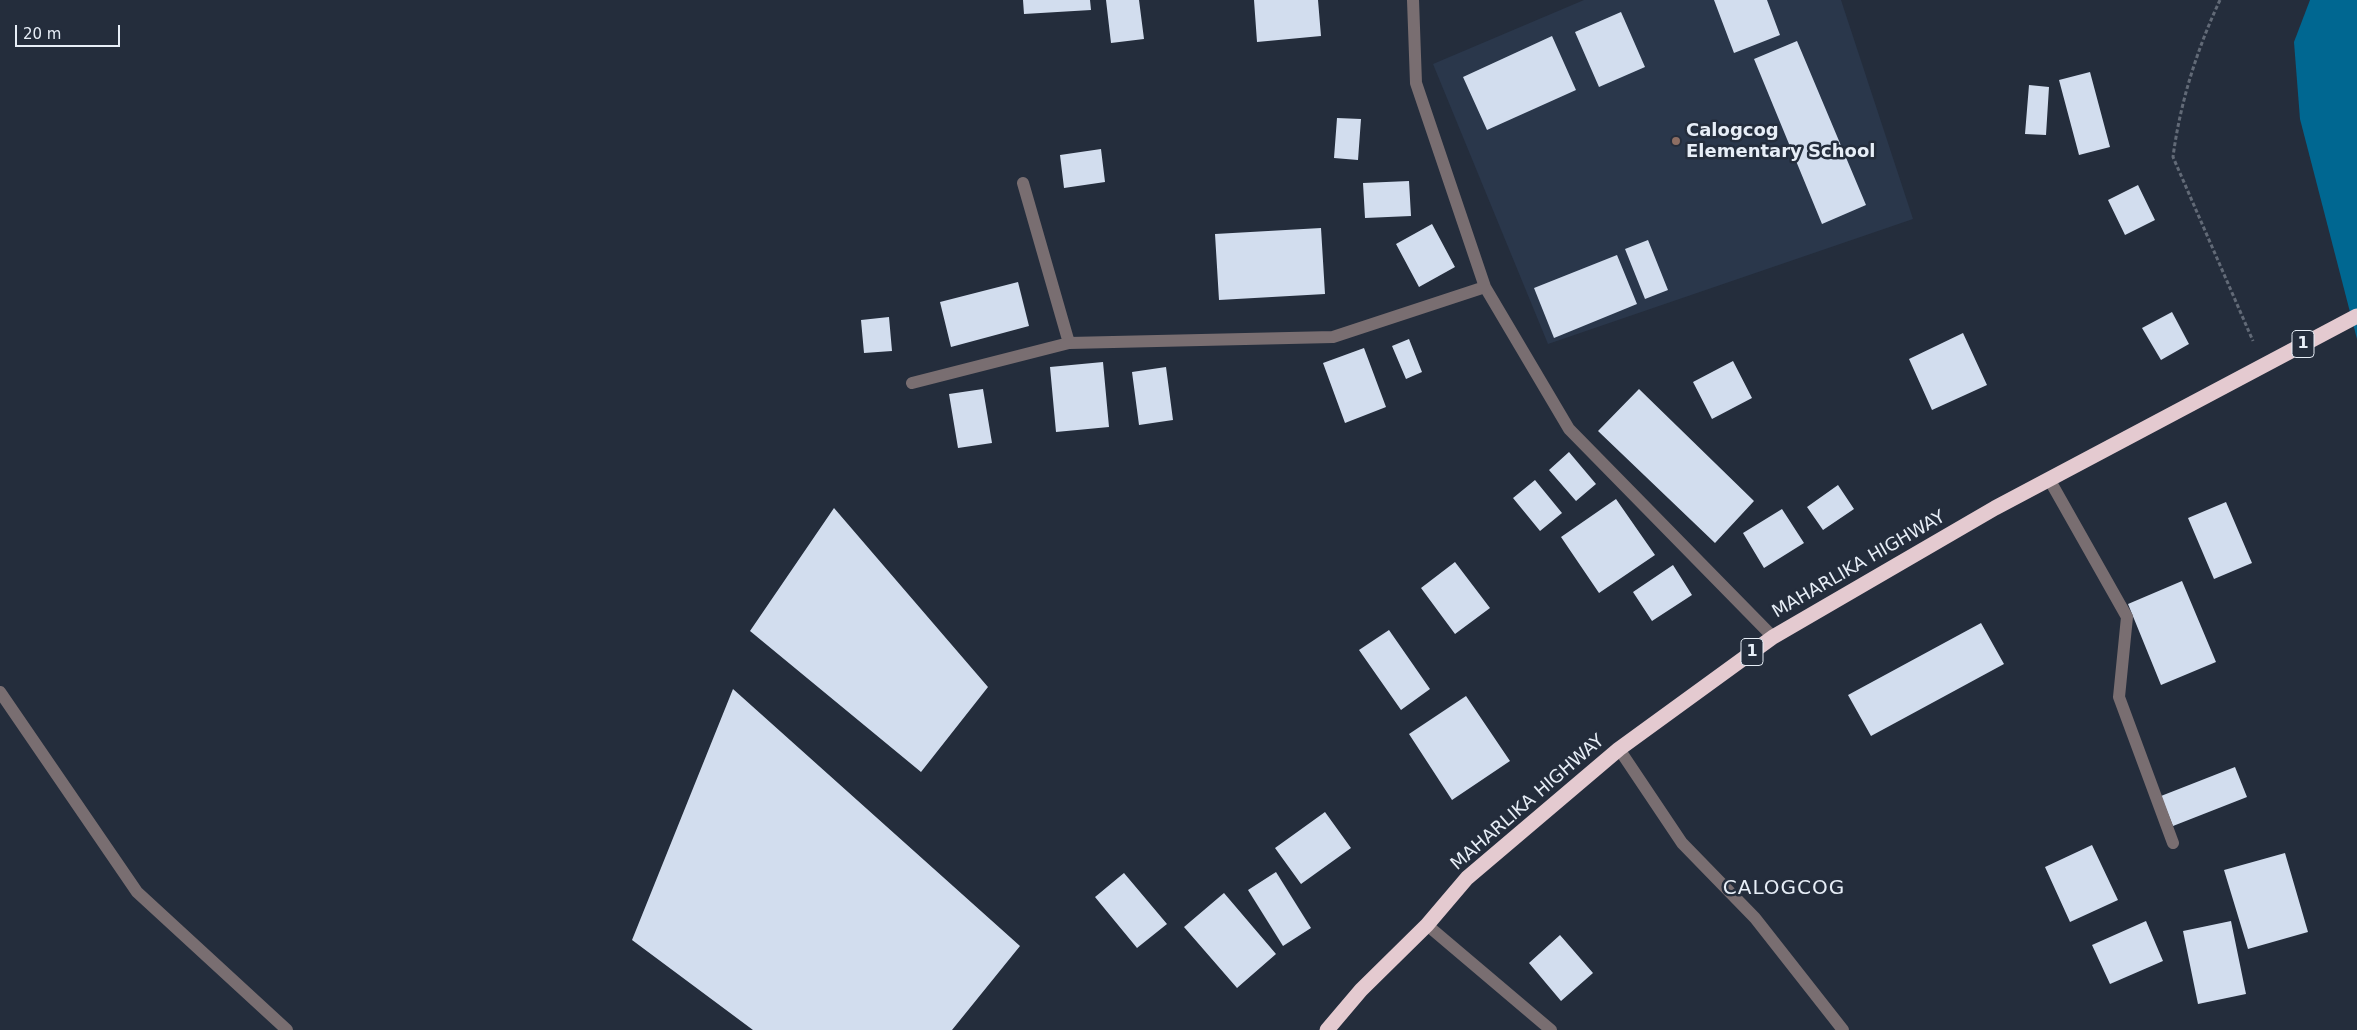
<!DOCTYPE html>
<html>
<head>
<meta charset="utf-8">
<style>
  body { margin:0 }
  #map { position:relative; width:2357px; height:1030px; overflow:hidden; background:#242d3c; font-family:"DejaVu Sans",sans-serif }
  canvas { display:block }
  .scale { position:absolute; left:15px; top:25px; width:105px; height:22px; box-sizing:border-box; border:2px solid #e7eef7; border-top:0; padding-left:6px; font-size:15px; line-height:18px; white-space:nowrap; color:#e7eef7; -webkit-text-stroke:4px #242d3c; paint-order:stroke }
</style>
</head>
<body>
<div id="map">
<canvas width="2357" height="1030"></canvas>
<div class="scale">20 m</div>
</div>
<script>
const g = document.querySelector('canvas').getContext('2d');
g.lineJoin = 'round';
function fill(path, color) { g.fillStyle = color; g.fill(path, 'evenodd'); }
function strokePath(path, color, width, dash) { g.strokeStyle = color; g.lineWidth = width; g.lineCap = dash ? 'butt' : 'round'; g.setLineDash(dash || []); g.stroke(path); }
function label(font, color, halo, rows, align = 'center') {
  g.font = font + ' "DejaVu Sans",sans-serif'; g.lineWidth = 5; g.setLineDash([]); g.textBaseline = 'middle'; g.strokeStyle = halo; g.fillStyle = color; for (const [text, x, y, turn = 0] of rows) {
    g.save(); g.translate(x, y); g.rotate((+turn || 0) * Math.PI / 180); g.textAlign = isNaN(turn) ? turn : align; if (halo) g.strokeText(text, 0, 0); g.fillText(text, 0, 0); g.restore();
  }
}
const built = new Path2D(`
  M1584,0H1841L1913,219L1548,344L1433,64Z`);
const water = new Path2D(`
  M2310,0H2357V339L2300,119L2294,42Z`);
const building = new Path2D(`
  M1023,0H1090L1091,10L1024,14Z
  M1106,0H1139L1144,39L1111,43Z
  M1254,0H1318L1321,36L1257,42Z
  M1714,0H1767L1780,35L1734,53Z
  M1621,12L1645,67L1599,87L1575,32Z
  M1552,36L1576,90L1487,130L1463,77Z
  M1797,41L1866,205L1822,224L1754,59Z
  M2090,72L2110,147L2079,155L2059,80Z
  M2029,85L2049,87L2046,135L2025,134Z
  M1337,118L1361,119L1358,160L1334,158Z
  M1101,149L1105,182L1064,188L1060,155Z
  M1409,181L1411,216L1365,218L1363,183Z
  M2138,185L2155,220L2125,235L2108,200Z
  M1432,224L1455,267L1419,287L1396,244Z
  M1321,228L1325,294L1219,300L1215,234Z
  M1648,240L1668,290L1645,299L1625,249Z
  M1617,255L1637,304L1554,338L1534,288Z
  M1018,282L1029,326L951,347L940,302Z
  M2172,312L2189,344L2161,360L2142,328Z
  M889,317L892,351L864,353L861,320Z
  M1963,333L1987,385L1932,410L1909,359Z
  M1409,339L1422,372L1406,379L1392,346Z
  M1364,348L1386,407L1345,423L1323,363Z
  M1733,361L1752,398L1712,419L1693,382Z
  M1103,362L1109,427L1056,432L1050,367Z
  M1166,367L1173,420L1139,425L1132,372Z
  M983,389L992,443L958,448L949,394Z
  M1639,389L1754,501L1715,543L1598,431Z
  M1569,452L1596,484L1576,501L1549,470Z
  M1535,480L1562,513L1540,531L1513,498Z
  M1838,485L1854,509L1823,530L1807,507Z
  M1616,499L1655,555L1599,593L1561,537Z
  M2226,502L2252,563L2214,579L2188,518Z
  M834,508L988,687L921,772L750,631Z
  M1782,509L1804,543L1764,568L1743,533Z
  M1455,562L1490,608L1455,634L1421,588Z
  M1673,565L1692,595L1652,621L1633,592Z
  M2182,581L2216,662L2161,685L2128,604Z
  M1981,623L2004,664L1871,736L1848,695Z
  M1389,630L1430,689L1401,710L1359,650Z
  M733,689L1020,946L952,1030H753L632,940Z
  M1466,696L1510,761L1452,800L1409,734Z
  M2235,767L2247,797L2173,826L2161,796Z
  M1325,812L1351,848L1301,884L1275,848Z
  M2092,845L2118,900L2070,922L2045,867Z
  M2285,853L2308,932L2248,949L2224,870Z
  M1276,872L1311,928L1283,946L1248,890Z
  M1124,873L1167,924L1137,948L1095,897Z
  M1224,893L1276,954L1237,988L1184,927Z
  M2146,921L2163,961L2110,984L2092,945Z
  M2231,921L2246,994L2198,1004L2183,931Z
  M1560,935L1593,973L1561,1001L1529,963Z`);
const path = new Path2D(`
  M2220,0C2197,49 2180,103 2173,157L2253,341`);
const minor = new Path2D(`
  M1413,0L1416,83L1485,287L1569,429L1773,637
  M1023,183L1069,343
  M912,383L1069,343L1333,337L1485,287
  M2049,479L2127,617L2119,697L2173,843
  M0,692L137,892L287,1030
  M1619,749L1682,843L1755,918L1843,1030
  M1427,925L1551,1030`);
const highway = new Path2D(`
  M1327,1030L1361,990L1427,925L1467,878L1619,749L1773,637L1995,508L2357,316`);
const markers = [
  [1676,141,5,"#8d6e63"]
];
const shields = [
  [2303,344,22],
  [1752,652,22]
];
const shieldNames = [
  ["1",2303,344],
  ["1",1752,652]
];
const poiNames = [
  ["Calogcog",1686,131],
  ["Elementary School",1686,152]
];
const streetNames = [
  ["MAHARLIKA HIGHWAY",1859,565,-30],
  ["MAHARLIKA HIGHWAY",1528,803,-41]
];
const quarterNames = [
  ["CALOGCOG",1784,889]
];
fill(built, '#2a374b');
fill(water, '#006791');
fill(building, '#d2ddee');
strokePath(path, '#626a77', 3, [4, 2.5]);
strokePath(minor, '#796e71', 12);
strokePath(highway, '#e4cad0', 15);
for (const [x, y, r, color] of markers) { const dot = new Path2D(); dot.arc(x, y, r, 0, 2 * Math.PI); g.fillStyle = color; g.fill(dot); strokePath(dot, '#242d3c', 2); }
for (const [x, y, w] of shields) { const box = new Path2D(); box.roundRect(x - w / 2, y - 13.5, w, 27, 4); g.fillStyle = '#242d3c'; g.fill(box); strokePath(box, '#e7eef7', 1); }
label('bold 16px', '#e7eef7', null, shieldNames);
label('bold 18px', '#e7eef7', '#242d3c', poiNames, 'left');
label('18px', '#e7eef7', '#242d3c', streetNames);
g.letterSpacing = '1px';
label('20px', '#e7eef7', '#242d3c', quarterNames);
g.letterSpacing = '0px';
</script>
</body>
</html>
